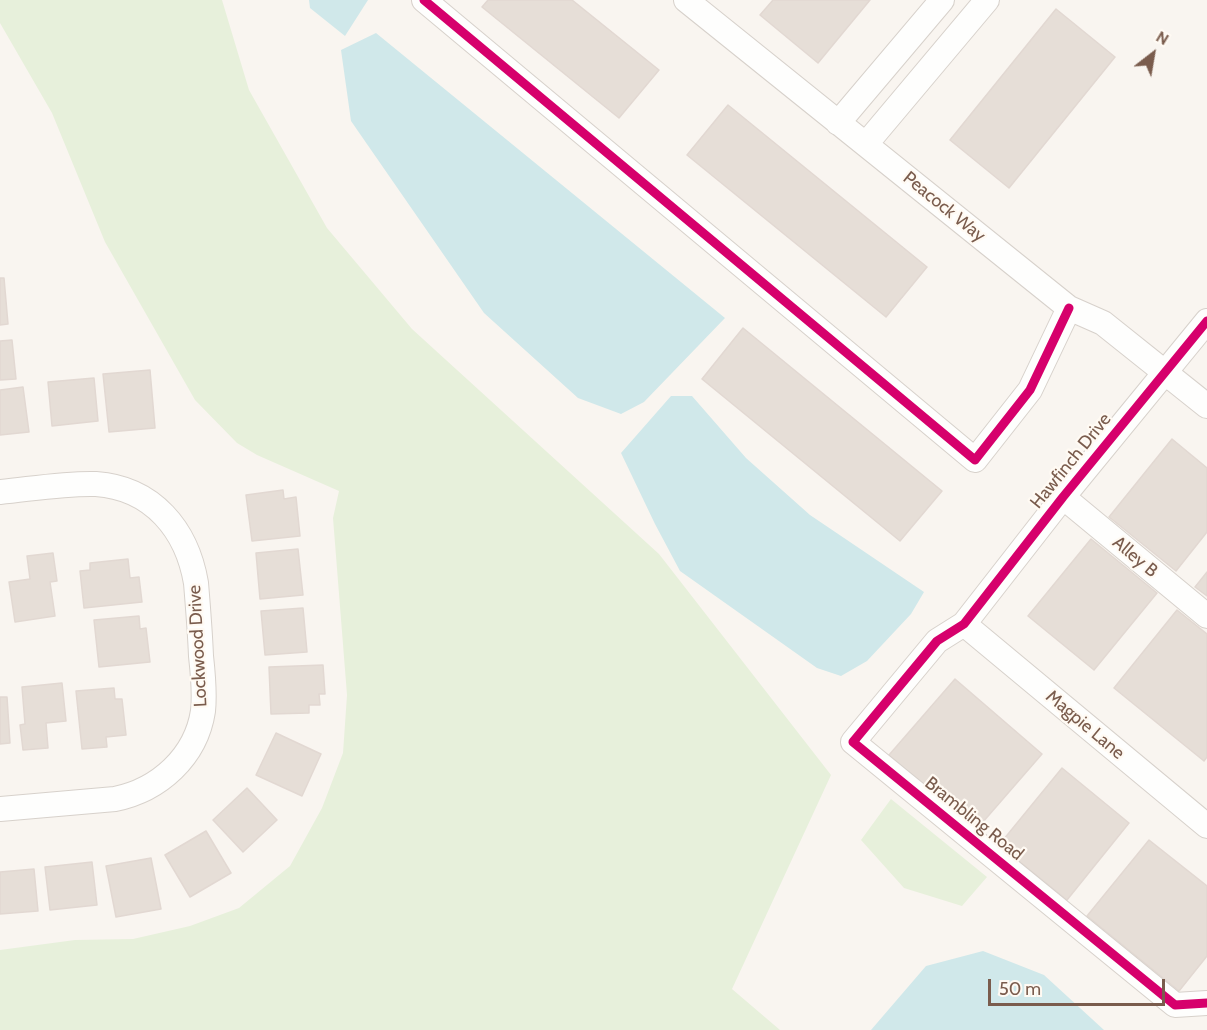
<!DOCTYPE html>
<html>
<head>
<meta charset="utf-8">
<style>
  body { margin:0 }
  #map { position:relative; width:1207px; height:1030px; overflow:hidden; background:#f9f5f0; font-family:Cabin,sans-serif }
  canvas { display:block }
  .north { position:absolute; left:1123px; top:24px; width:60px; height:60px; -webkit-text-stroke:4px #fffaf3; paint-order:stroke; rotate:31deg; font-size:16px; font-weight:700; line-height:24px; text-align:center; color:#7a5c4d }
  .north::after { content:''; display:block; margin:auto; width:21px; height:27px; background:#7a5c4d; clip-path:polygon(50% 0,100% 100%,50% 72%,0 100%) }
  .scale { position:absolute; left:988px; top:979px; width:177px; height:27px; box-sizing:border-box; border:3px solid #7a5c4d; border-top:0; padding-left:8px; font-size:18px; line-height:21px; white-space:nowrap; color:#7a5c4d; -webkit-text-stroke:4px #fffaf3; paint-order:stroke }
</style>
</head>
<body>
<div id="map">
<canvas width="1207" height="1030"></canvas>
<div class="north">N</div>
<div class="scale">50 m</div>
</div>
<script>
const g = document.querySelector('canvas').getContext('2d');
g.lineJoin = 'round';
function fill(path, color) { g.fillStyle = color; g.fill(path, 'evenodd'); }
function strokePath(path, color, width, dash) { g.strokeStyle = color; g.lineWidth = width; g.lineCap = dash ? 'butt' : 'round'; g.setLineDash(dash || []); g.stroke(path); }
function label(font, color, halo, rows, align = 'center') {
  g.font = font + ' Cabin,sans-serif'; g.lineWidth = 4.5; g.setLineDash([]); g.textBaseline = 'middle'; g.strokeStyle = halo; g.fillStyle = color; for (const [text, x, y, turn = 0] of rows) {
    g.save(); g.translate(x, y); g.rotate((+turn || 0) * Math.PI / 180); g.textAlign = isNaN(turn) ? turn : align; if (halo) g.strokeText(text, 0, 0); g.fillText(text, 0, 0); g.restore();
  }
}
const green = new Path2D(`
  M0,0H222L249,90L327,228L412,329L659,554L831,775L732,989L780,1030H0V950L75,940L133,939L190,926L239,908L290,866L322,808L343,753L347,695L333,518L339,491L257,455L237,443L195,400L105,242L52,113L0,23Z
  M891,799L987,877L962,906L904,888L861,840Z`);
const water = new Path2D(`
  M309,0H368L345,36L310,8Z
  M376,33L725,318L644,402L621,414L578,398L484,313L351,121L341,50Z
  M671,396H692L746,458L810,515L924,592L911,614L867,661L841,676L817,668L680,571L655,524L621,453Z
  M983,951L1044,975L1104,1030H871L926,966Z`);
const building = new Path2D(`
  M488,0H572L659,70L619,118L482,7Z
  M773,0H870L818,63L760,15Z
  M1056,9L1115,57L1009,188L950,140Z
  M728,105L927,267L886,317L687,155Z
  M0,278H4L8,324L0,325Z
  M743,328L942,491L900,541L702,379Z
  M12,340L16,379L0,380V341Z
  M150,370L155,428L109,432L103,374Z
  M94,378L98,421L52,426L48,382Z
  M23,387L29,432L0,435V390Z
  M1172,439L1207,468V532L1176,571L1109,517Z
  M283,490L284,499L296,497L300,536L252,541L246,495Z
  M1091,539L1157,593L1094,670L1028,616Z
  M298,549L303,595L260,599L256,553Z
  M53,553L57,581L50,582L55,616L15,622L9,582L30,579L27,556Z
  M128,559L130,578L139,577L142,602L84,608L80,571L90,570V563Z
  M1207,572V596L1195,587Z
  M303,608L307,652L265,655L261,611Z
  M1177,610L1207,634V757L1204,761L1114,688Z
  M139,616L140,629L146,628L150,662L99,667L94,620Z
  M323,665L325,694H319L320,705H309V713L271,714L269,667Z
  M955,679L1042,754L976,830L889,755Z
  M62,683L66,721L46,723L48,748L23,750L20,725L25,724L22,687Z
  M114,688L115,699H122L126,735L106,737L107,747L82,749L76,691Z
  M0,697H7L10,743L0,744Z
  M276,733L321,754L302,796L256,775Z
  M1062,768L1129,823L1067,900L999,845Z
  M247,788L277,820L243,852L213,820Z
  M206,831L231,873L190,897L165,855Z
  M1149,840L1207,886V956L1179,991L1087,916Z
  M151,858L161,909L116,917L106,866Z
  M92,862L97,905L50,910L45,867Z
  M34,869L38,911L0,914V872Z`);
const minor = new Path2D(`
  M424,0L975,460L1030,390L1069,308
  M686,0L1069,308L1103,323L1207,406
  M838,123L942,0
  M866,144L987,0
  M1207,321L1063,497L964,624L937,641L853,742L1175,1005L1207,1003
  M0,492C31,489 65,483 96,484C153,488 187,530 196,583C198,607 200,631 201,656C203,674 205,693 203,711C196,757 159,790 115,799L0,809
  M1063,497L1207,616
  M964,624L1207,826`);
const cycleway = new Path2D(`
  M424,0L975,460L1030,390L1069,308
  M1207,321L1063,497L964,624L937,641L853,742L1175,1005L1207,1003`);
const streetNames = [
  ["Peacock Way",944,207,39],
  ["Hawfinch Drive",1071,461,-51],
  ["Alley B",1135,557,40],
  ["Lockwood Drive",198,646,-93],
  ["Magpie Lane",1085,725,40],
  ["Brambling Road",974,819,39]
];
fill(green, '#e7f0db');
fill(water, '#d0e8ea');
fill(building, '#e6ded7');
strokePath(building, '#e2d8d2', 1.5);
strokePath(minor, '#d7d1cb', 26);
strokePath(minor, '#fefefd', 24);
strokePath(cycleway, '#d6006c', 9);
label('18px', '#7a5c4d', '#fffaf3', streetNames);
</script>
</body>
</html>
